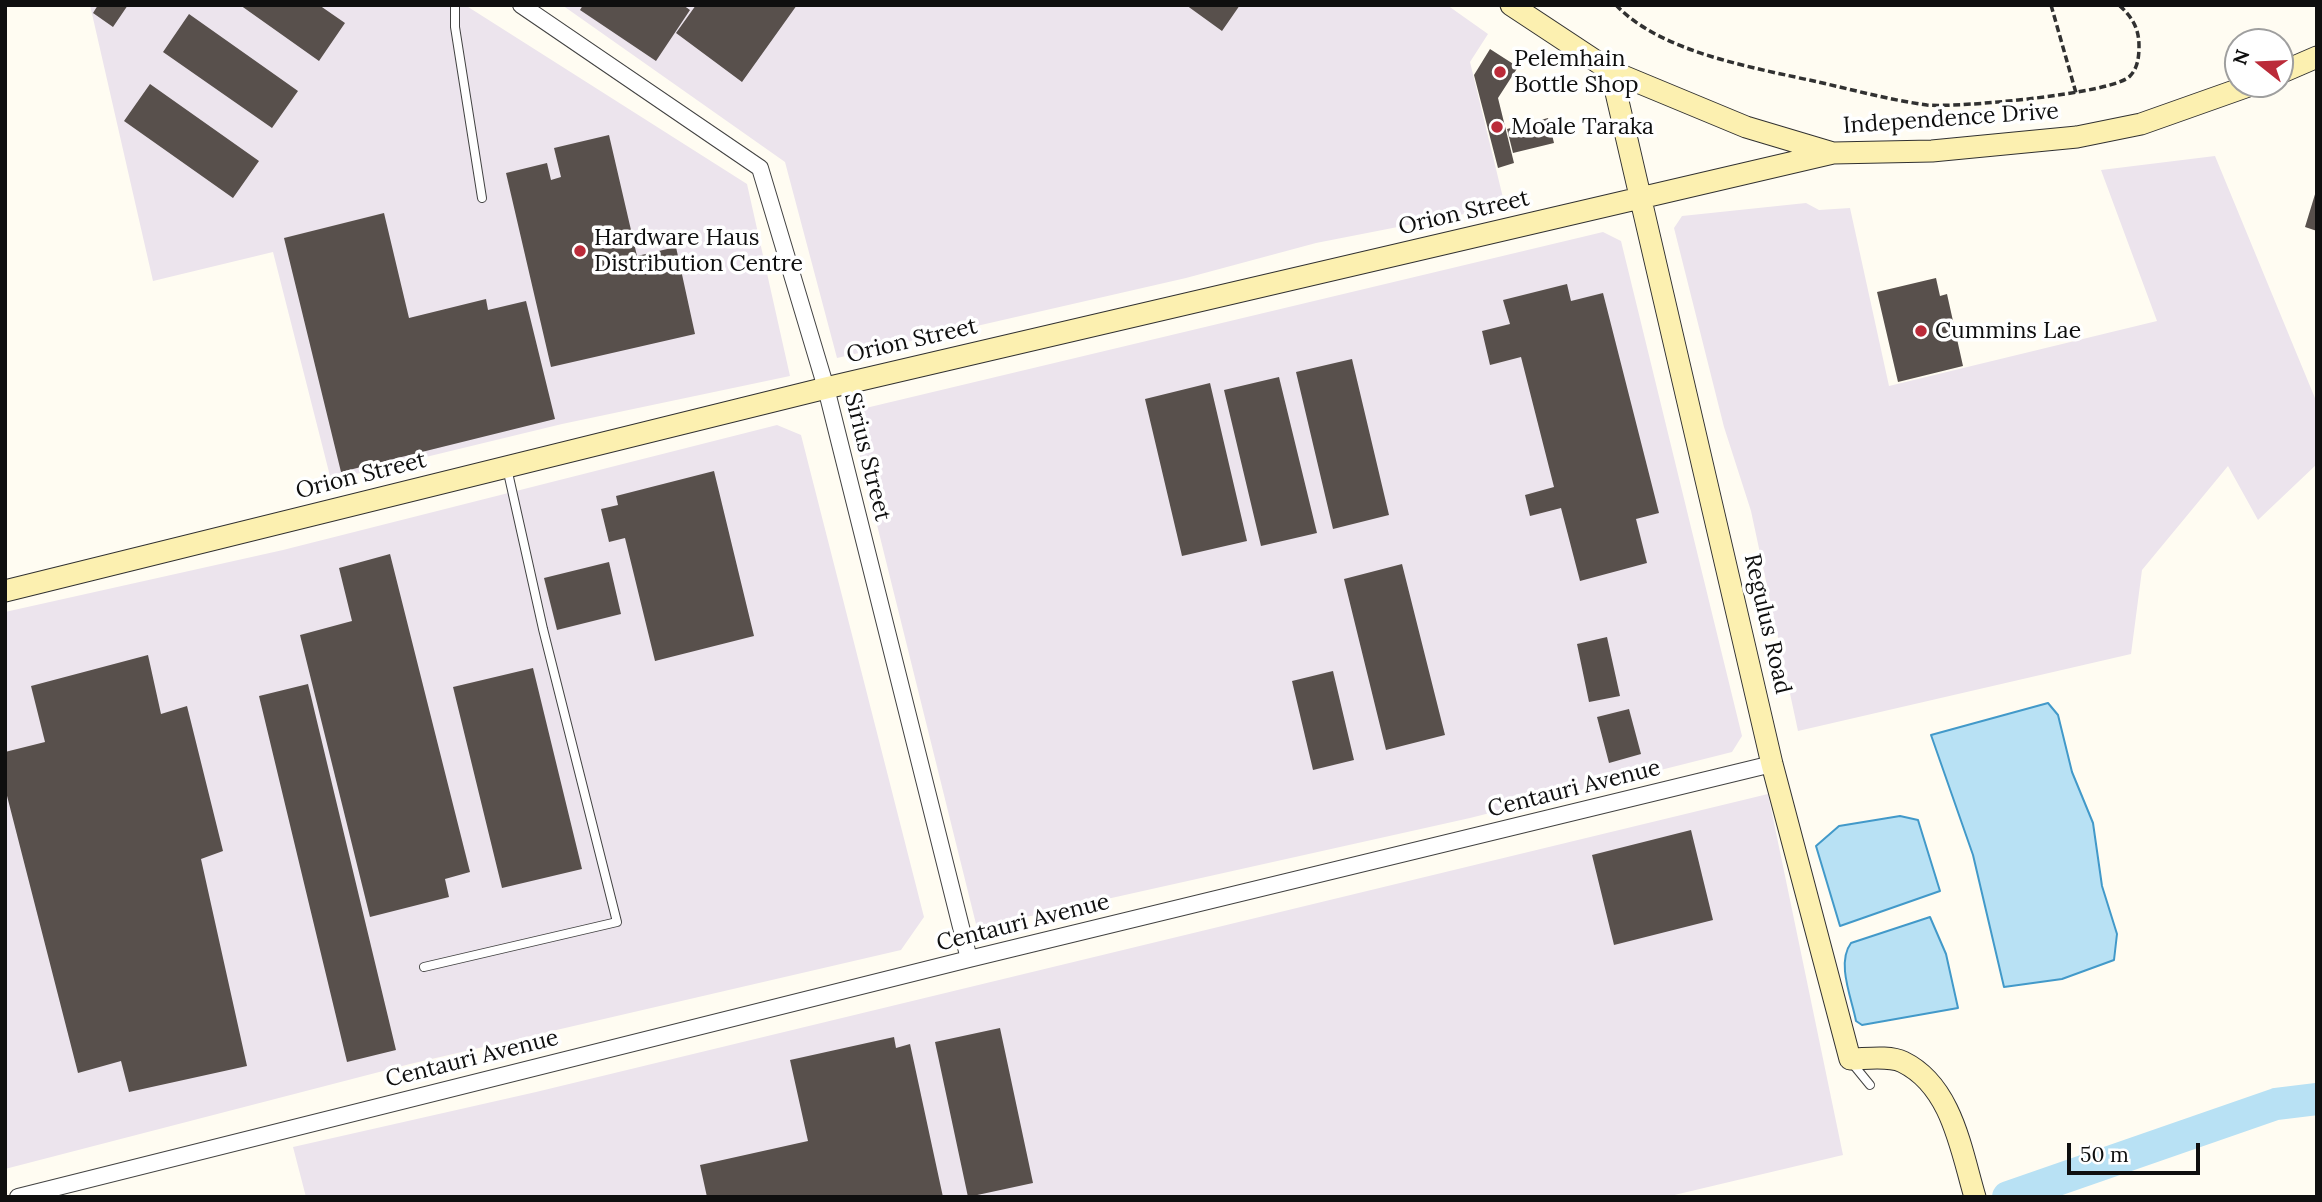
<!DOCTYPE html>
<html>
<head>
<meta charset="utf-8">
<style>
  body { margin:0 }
  #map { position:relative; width:2322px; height:1202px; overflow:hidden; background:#fffcf2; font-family:Lora,serif }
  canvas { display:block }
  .frame { position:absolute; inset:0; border:7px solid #0f0f0f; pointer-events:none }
  .north { position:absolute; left:2224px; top:28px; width:70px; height:70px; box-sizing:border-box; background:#fff; border:2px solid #9f9f9f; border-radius:50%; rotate:288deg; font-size:19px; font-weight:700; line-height:28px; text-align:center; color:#0f0f0f }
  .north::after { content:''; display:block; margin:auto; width:24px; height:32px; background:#bb2b39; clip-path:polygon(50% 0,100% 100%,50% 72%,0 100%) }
  .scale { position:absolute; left:2067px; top:1143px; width:133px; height:32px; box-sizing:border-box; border:4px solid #0f0f0f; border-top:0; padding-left:9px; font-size:21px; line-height:24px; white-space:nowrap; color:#0f0f0f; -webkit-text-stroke:5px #fff; paint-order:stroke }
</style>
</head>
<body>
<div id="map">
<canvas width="2322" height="1202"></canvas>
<div class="frame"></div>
<div class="north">N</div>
<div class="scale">50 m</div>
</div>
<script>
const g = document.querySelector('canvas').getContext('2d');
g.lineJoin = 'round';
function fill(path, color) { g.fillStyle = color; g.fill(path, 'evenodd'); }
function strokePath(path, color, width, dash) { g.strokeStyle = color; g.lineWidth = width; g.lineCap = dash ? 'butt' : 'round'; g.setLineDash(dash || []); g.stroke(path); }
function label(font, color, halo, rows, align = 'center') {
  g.font = font + ' Lora,serif'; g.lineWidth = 7; g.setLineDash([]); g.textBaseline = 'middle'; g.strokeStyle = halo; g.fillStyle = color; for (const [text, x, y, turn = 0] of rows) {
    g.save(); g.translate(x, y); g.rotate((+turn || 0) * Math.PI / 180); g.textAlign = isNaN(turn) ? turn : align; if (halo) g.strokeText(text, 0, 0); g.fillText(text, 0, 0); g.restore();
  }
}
const industrial = new Path2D(`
  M90,5H465L747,184L790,376L562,424L331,480L273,252L153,281Z
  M562,5H1447L1488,34L1470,62L1505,206L1316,243L1186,278L837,358L785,162Z
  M2215,156L2317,403V464L2258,520L2228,466L2142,570L2131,654L1798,731L1751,511L1724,427L1674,228L1682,216L1806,203L1819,210L1850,208L1889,386L2157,321L2101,170Z
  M1603,232L1621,241L1742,736L1732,752L1470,818L977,928L849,412Z
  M777,425L801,435L924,917L901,950L410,1064L5,1169V612L283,550Z
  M1768,794L1843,1155L1666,1197H306L293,1147L536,1092Z`);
const water = new Path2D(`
  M2048,703L2058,715L2072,772L2093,823L2102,886L2117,934L2114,960L2062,979L2004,987L1973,855L1931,735Z
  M1900,816L1918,820L1940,891L1840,926L1816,846L1839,826Z
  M1930,917L1946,954L1958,1008L1862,1025L1856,1021C1852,999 1836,963 1851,943Z`);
const river = new Path2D(`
  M2008,1197L2276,1104L2317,1099`);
const building = new Path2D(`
  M98,5H128L113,27L93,13Z
  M240,5H319L345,23L319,61Z
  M583,5H683L690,10L656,61L580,10Z
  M696,5H797L742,82L676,33Z
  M1186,5H1240L1222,31Z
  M189,14L298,91L272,128L163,52Z
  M1490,49L1518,67L1498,98L1514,163L1498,168L1474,75Z
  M150,84L259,161L233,198L124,121Z
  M1548,118L1554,143L1513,153L1507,129Z
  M609,135L637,256L676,247L695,334L551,367L506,173L547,163L551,180L561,177L554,148Z
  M2316,191H2317V231L2305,227Z
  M384,213L409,318L486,299L488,310L526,301L555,419L341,472L284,238Z
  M1936,278L1940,296L1947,294L1963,366L1898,382L1877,292Z
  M1567,284L1571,301L1603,293L1659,513L1636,519L1647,563L1580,581L1561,508L1530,516L1525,495L1554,487L1521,357L1490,365L1482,331L1510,324L1503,300Z
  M1352,359L1389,515L1333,529L1296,372Z
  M1279,377L1317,533L1261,546L1224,390Z
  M1210,383L1247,541L1182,556L1145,399Z
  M714,471L754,636L655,661L625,538L609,542L601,509L618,505L616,496Z
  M390,554L470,872L445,879L449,897L370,917L300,635L352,621L339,568Z
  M609,562L621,614L557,630L544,578Z
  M1402,564L1445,735L1386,750L1344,579Z
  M1607,637L1620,696L1589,702L1577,644Z
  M148,655L161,714L187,706L223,851L201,859L247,1066L129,1092L121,1061L78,1073L5,788V752L45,742L31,686Z
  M533,668L582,869L502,888L453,687Z
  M1333,671L1354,760L1313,770L1292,681Z
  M308,684L396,1050L347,1062L259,696Z
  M1629,709L1641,754L1609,763L1597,717Z
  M1691,830L1713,920L1614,945L1592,855Z
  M1000,1028L1033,1183L968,1197L935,1042Z
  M894,1037L896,1048L910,1044L943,1197H707L700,1165L808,1141L790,1060Z`);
const path = new Path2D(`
  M1616,5C1661,53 1756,68 1818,82C1854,90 1890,100 1927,105C1955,108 2114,94 2130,76C2138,68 2139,56 2139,46C2139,28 2132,17 2119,5
  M2051,5L2076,93`);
const lane = new Path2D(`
  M455,5V27L482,198
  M424,967L617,922L543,629L507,468
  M1852,1063L1870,1085`);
const street = new Path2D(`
  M521,5L760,168L826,388L969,959
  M18,1197L969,959L1772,764`);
const secondary = new Path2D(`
  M1511,5L1611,71L1746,127L1833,153L1932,151L2077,137L2141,124L2254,84
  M1611,71L1772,764L1850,1059C1865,1059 1889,1055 1903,1062C1952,1086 1961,1150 1975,1197
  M2280,73L2317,57
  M5,591L826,388L1833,153`);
const markers = [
  [1500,72,7,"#bb2b39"],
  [1497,127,7,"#bb2b39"],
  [580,251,7,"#bb2b39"],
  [1921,331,7,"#bb2b39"]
];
const poiNames = [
  ["Pelemhain",1514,59],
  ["Bottle Shop",1514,85],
  ["Moale Taraka",1511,127],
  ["Hardware Haus",594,238],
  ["Distribution Centre",594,264],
  ["Cummins Lae",1935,331]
];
const streetNames = [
  ["Independence Drive",1951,119,-4],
  ["Orion Street",1464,213,-13],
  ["Orion Street",912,341,-13],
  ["Sirius Street",867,457,76],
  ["Orion Street",361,476,-14],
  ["Regulus Road",1767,624,77],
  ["Centauri Avenue",1574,789,-14],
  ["Centauri Avenue",1023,923,-14],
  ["Centauri Avenue",472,1059,-14]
];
fill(industrial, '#ece4ed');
fill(water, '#b8e1f4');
strokePath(water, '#4299c9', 2);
strokePath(river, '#b8e1f4', 32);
fill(building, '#58504c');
strokePath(lane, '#424242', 10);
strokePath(street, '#424242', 18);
strokePath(secondary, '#313131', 23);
strokePath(path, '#313131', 3.5, [7, 3.5]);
strokePath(lane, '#fff', 8);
strokePath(street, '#fff', 16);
strokePath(secondary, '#fcf0b0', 21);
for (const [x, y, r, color] of markers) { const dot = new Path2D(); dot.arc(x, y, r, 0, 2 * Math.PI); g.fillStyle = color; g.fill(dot); strokePath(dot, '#fff', 2.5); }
label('23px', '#0f0f0f', '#fff', poiNames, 'left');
label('23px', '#0f0f0f', '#fff', streetNames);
</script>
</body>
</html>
